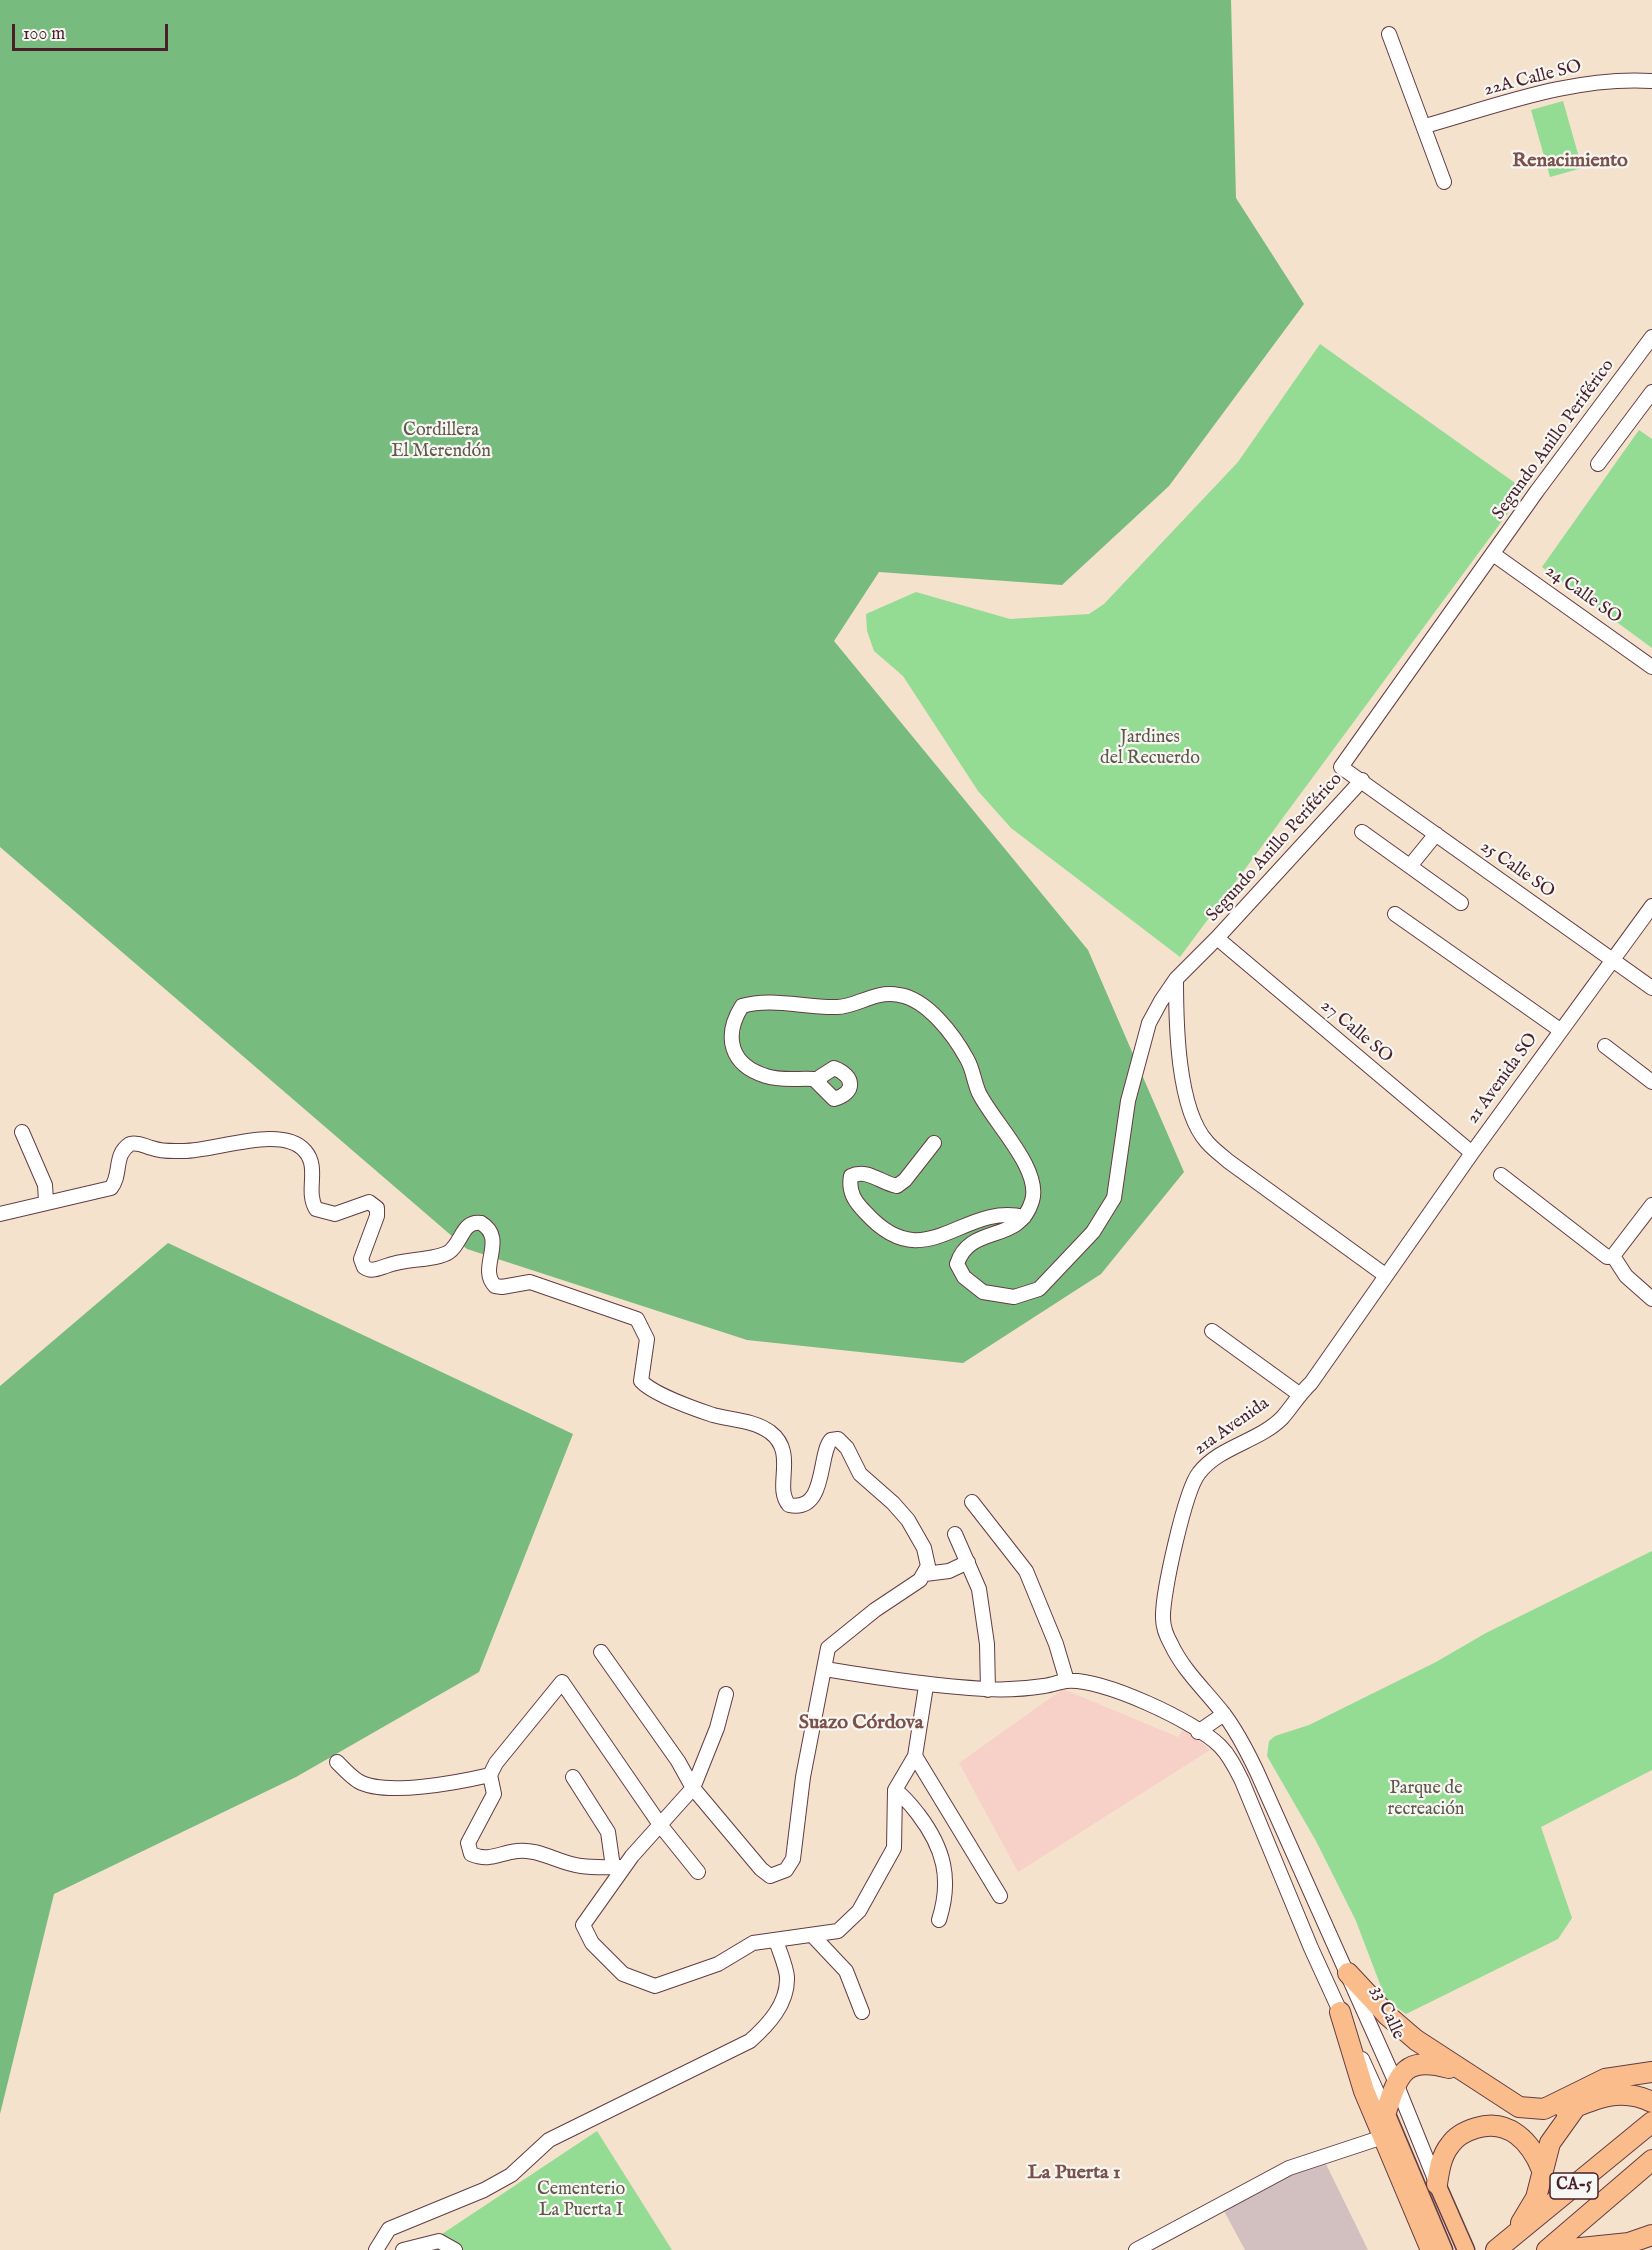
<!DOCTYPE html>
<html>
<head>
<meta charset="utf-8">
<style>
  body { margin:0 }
  #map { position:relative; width:1652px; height:2250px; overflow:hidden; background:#f4e2cc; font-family:"IM FELL English",serif }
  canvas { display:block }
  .scale { position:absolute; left:12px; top:24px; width:156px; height:27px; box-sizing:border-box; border:3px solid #4a1f2b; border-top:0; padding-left:8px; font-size:18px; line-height:21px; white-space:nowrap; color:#4a1f2b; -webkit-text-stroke:4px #f6f6f2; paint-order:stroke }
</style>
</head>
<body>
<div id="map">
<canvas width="1652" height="2250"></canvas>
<div class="scale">100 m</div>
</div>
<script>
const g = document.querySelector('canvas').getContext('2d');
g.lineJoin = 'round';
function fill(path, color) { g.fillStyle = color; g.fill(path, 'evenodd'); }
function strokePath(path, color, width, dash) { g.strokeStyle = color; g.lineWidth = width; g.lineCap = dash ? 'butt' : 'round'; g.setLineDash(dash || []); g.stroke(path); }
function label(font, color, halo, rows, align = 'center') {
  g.font = font + ' "IM FELL English",serif'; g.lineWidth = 4.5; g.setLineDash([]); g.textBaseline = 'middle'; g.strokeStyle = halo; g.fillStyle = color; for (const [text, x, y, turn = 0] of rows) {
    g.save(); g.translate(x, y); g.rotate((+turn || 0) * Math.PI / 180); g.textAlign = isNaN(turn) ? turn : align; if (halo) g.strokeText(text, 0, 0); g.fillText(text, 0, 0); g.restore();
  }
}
const built = new Path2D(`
  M1063,1689L1178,1737L1184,1728L1210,1750L1018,1872L959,1763Z`);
const industrial = new Path2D(`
  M1326,2164L1368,2250H1245L1224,2211L1289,2176Z`);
const green = new Path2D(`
  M1563,101L1582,168L1550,177L1531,110Z
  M1320,344L1525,490L1180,957L1011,828L978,791L903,676L874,651L867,631L866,614L916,592L1010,619L1089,614L1104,604L1238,462Z
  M1639,430L1652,439V648L1542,567Z
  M1652,1551V1770L1541,1827L1572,1918L1558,1939L1406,2014L1386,2000L1356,1921L1316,1841L1267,1756L1269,1741L1275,1736L1309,1725L1436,1662L1486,1633Z
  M597,2131L672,2250H423L430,2242Z`);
const forest = new Path2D(`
  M0,0H1231L1236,198L1304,304L1169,486L1062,585L879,572L834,641L1088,950L1184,1172L1101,1274L963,1363L747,1340L467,1249L0,847Z
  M168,1243L573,1434L479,1672L296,1777L54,1894L0,2114V1386Z`);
const minor = new Path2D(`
  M1389,34L1444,182
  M1425,126C1499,105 1574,76 1652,81
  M1652,337L1537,491L1341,767L1652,988
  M1598,464L1652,392
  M1493,554L1652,667
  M1362,832L1461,903
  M1410,866L1436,834
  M1395,914L1560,1030
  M1217,938L1472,1153
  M1176,979C1176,1022 1177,1109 1207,1142C1213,1149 1221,1155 1228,1161L1385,1275
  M1605,1046L1652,1082
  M820,1083V1077L834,1068C855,1076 856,1093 834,1099L814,1079C799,1078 780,1081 766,1076C730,1065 723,1036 742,1006C772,997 805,1008 837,1007C857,1007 874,990 899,995C927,999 954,1035 967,1059C973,1069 974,1082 979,1093C993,1122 1042,1169 1032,1201C1019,1245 970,1223 957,1264L964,1277L983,1292L1014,1297L1039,1289L1093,1232L1114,1198L1128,1101L1149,1023L1161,1001L1176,979L1217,938L1362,780
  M22,1132L45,1185L46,1201
  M934,1143L905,1180L897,1186C881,1183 867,1168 851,1176C848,1192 855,1202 866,1213C926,1279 962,1202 1024,1217
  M1501,1175L1607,1257L1613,1256L1652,1205
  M0,1214L111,1188C122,1174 113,1155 130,1144C139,1142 144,1146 152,1148C162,1152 174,1151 184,1151C216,1151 282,1124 305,1151C320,1168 305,1191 316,1209L335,1214L369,1202L377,1208V1216L361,1259L364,1267C371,1272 377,1269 386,1266C405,1258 435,1261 449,1252C462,1243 462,1220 481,1223C508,1239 477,1268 495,1286L502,1287L530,1282L637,1319L647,1339L641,1381C653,1394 695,1409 713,1415C732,1420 753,1420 770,1432C798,1453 773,1487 789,1505C827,1513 818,1454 831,1440L838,1439L847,1448L860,1474L893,1503L908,1520L924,1548L928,1566L920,1580L875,1610L828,1648L803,1777L793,1859L786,1870L770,1876L761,1869L693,1788L678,1761L601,1652
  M1613,1256L1626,1276L1652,1299
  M1212,1331L1299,1394
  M972,1502L1026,1571L1056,1644L1067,1681
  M955,1534L979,1589L987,1644L988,1690
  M925,1574L949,1571L968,1562
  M825,1669C879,1678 931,1686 985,1689C1004,1690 1025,1689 1044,1686C1052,1685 1059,1682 1066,1681C1101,1677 1196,1722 1220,1746C1230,1756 1236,1769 1242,1781L1311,1948L1344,2020
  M726,1694L717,1728L693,1788L632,1856L583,1925L592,1943L623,1974L655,1986L718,1964L753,1943L838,1931L859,1911L894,1848L895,1790L915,1756L926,1686
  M1198,1732L1224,1714
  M915,1756L1000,1896
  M337,1762C343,1768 350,1776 358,1781C385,1797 460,1782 490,1775
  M573,1777L608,1832L613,1867
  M895,1790C905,1797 911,1805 918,1814C944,1848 952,1879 939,1920
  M624,1867C610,1867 595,1868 581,1866C560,1864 539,1848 517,1851C499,1853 490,1862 471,1854L468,1843L494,1794L490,1775L496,1763L562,1682L661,1826L698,1872
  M813,1936L846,1971L862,2012
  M1362,2059L1386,2112
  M1436,2182L1396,2083L1257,1772C1247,1751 1237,1731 1223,1713C1205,1690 1183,1670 1171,1644C1167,1637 1163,1626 1163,1618C1162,1595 1185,1490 1199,1473C1220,1446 1258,1442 1282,1418C1292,1407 1299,1394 1311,1383L1472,1153L1652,906
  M376,2250L389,2229L484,2190L511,2175L549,2140L750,2041C768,2025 788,2004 787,1977C786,1965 779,1951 776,1940
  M403,2250L439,2241L455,2250
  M1136,2250L1289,2168L1383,2137`);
const major = new Path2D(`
  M1386,2112L1444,2250
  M1437,2184L1466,2250`);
const highway = new Path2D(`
  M1348,1973L1388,2016L1416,2040L1519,2107L1544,2109L1605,2079L1652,2072
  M1340,2012L1364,2091L1431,2250
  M1566,2111C1596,2098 1621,2087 1652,2102
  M1386,2112C1399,2072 1405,2056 1449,2068
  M1437,2184C1439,2171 1441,2156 1450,2145C1456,2136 1466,2131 1476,2128C1509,2118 1531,2142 1542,2170
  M1521,2223L1536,2198L1550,2143L1575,2108
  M1496,2250L1652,2122
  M1547,2250L1652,2160
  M1561,2250L1629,2243L1652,2235`);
const shields = [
  [1574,2186,48]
];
const shieldNames = [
  ["CA-5",1574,2186]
];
const streetNames = [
  ["22A Calle SO",1533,79,-14],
  ["Segundo Anillo Periférico",1554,440,-54],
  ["24 Calle SO",1583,595,35],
  ["Segundo Anillo Periférico",1275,848,-48],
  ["25 Calle SO",1517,870,35],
  ["27 Calle SO",1356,1032,40],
  ["21 Avenida SO",1503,1079,-54],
  ["21a Avenida",1232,1427,-35],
  ["33 Calle",1387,2013,66]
];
const parkNames = [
  ["Cordillera",441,431],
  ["El Merendón",441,452],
  ["Jardines",1150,738],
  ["del Recuerdo",1150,759],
  ["Parque de",1426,1789],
  ["recreación",1426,1810],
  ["Cementerio",581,2190],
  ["La Puerta I",581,2211]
];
const neighbourhoodNames = [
  ["Renacimiento",1570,162],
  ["Suazo Córdova",861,1724],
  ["La Puerta 1",1074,2174]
];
fill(built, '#f7d1c8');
fill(industrial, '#d2bfc0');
fill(green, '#94db94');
fill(forest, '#77bb7e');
strokePath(minor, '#643c43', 16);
strokePath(major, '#643c43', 19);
strokePath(highway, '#643c43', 22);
strokePath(minor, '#fff', 14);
strokePath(major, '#f9bc8a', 16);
strokePath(highway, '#f9bc8a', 20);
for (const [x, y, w] of shields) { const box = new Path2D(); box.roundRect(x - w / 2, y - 13, w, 26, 4.5); g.fillStyle = '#f6f6f2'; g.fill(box); strokePath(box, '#4a1f2b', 1.5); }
label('bold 16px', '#4a1f2b', null, shieldNames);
label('18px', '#4a1f2b', '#f6f6f2', streetNames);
label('18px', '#60574a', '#f6f6f2', parkNames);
label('bold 20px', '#7c514c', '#f6f6f2', neighbourhoodNames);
</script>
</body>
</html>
